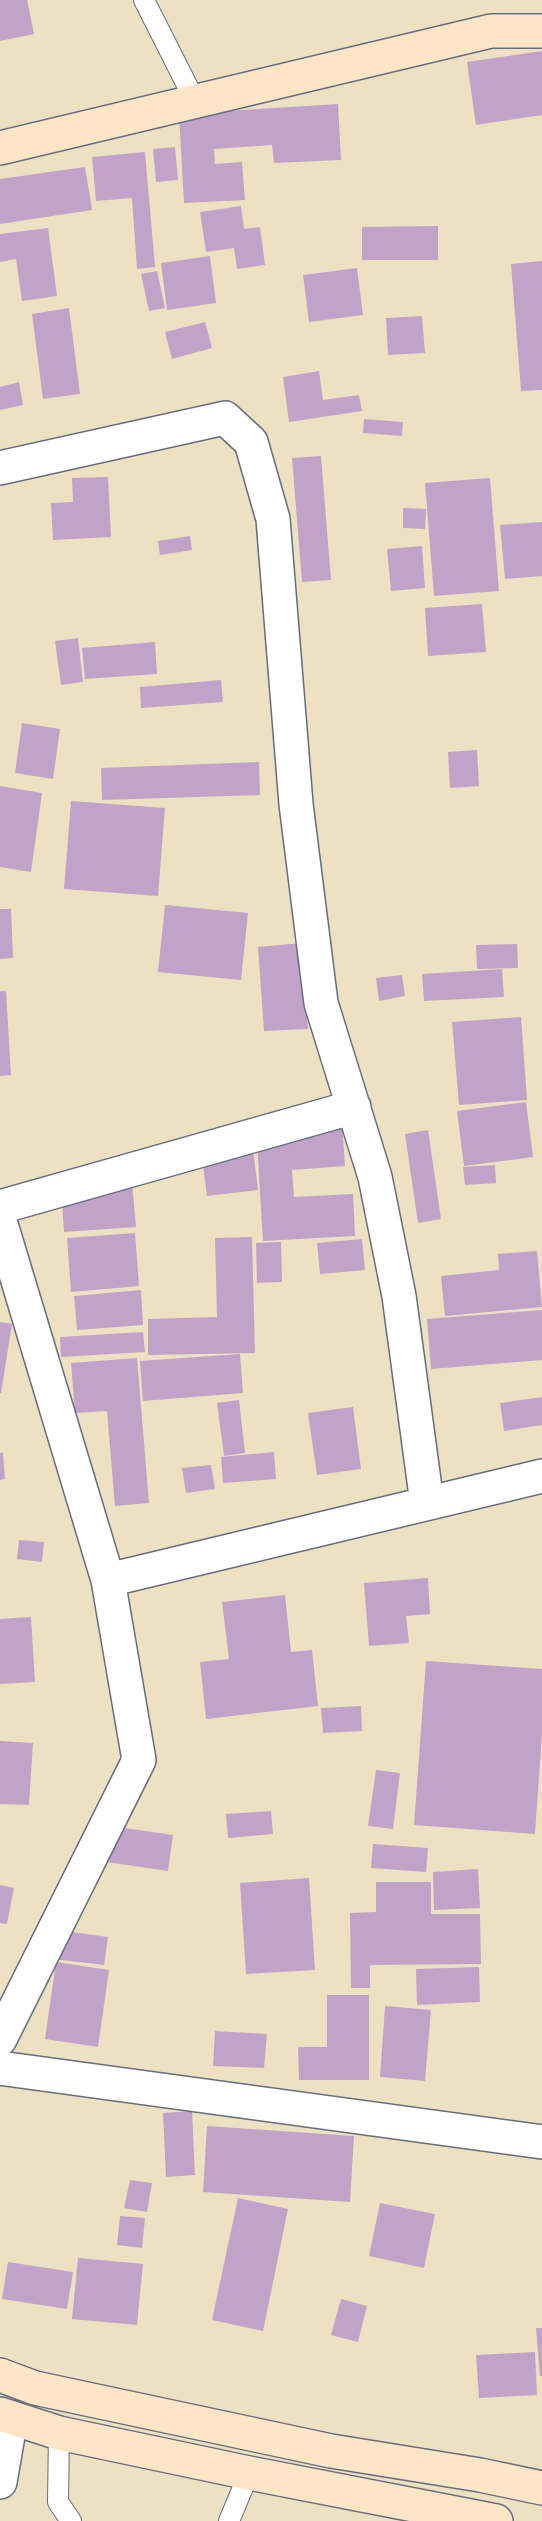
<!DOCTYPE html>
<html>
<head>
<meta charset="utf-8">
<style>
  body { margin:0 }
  canvas { display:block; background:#eee1c1 }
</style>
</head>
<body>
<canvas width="542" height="2521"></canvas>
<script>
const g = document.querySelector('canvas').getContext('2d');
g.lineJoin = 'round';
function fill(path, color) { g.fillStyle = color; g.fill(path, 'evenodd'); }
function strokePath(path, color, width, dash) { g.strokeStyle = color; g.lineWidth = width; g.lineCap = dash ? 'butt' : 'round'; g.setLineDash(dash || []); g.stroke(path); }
const building = new Path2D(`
  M0,0H27L34,34L0,41Z
  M542,51V115L476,125L467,62Z
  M338,104L341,160L274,163L272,145L214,149L215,164L242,162L245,200L184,203L179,114Z
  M175,147L178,180L156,182L153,149Z
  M145,152L155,267L137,269L132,198L96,201L92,157Z
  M85,167L92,210L0,224V179Z
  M241,206L244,229L260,227L265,265L237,269L234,248L206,252L200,212Z
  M438,226V260H362V227Z
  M48,228L57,296L22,301L16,259L0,262V234Z
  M210,256L216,303L167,310L161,263Z
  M542,261V390L521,391L511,264Z
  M357,268L363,315L309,322L303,275Z
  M157,271L165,308L149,311L141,274Z
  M69,308L80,394L43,399L32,314Z
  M422,316L425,353L388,355L386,318Z
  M205,322L212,348L172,359L165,332Z
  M319,371L323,400L359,395L362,411L289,422L283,377Z
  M19,382L23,405L0,410V387Z
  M364,419L403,422L402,436L363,433Z
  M321,456L331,580L302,582L292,458Z
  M108,477L111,537L53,540L51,503L73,502L72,478Z
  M490,478L499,591L434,596L425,483Z
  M403,508L426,509L425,529L403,528Z
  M542,522V576L505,579L500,525Z
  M190,536L192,550L160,555L158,541Z
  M422,546L425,588L391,591L387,549Z
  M482,604L486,652L428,656L425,608Z
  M78,638L83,682L61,685L55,641Z
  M155,642L157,674L85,679L82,648Z
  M221,680L223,702L141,708L140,687Z
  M22,723L60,729L53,779L15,773Z
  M477,750L479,786L450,788L448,752Z
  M259,762L260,795L102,800L101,768Z
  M0,786L42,793L31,872L0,867Z
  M71,801L165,808L158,896L64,889Z
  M165,905L248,913L241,980L158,972Z
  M0,909H11L13,958L0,959Z
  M302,943L308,1029L264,1031L258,947Z
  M517,944L518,968L477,969L476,945Z
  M502,969L504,997L424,1001L422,974Z
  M402,975L405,996L379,1001L376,978Z
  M0,991H6L11,1075L0,1076Z
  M521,1017L527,1100L459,1105L452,1022Z
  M526,1102L533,1157L464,1166L457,1111Z
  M342,1122L345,1166L292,1170L294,1197L353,1194L355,1236L263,1241L256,1127Z
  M428,1130L441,1219L418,1223L405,1134Z
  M252,1142L258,1190L207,1196L201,1149Z
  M495,1165L496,1183L465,1185L463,1167Z
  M132,1182L136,1227L64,1232L61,1188Z
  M135,1233L139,1286L71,1292L67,1238Z
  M252,1237L255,1353L148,1355V1319L217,1317L215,1238Z
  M362,1239L365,1270L320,1274L317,1243Z
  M281,1242L282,1282L257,1283L256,1243Z
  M537,1251L542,1307L445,1316L441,1276L499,1270L498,1254Z
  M141,1290L143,1325L77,1330L74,1296Z
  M542,1310V1360L431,1369L427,1319Z
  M0,1322L12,1324L1,1393H0Z
  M143,1332L145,1352L61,1357L60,1337Z
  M240,1354L243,1393L143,1401L140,1361Z
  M137,1358L149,1503L115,1506L107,1411L75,1413L71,1363Z
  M542,1397V1425L504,1431L500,1403Z
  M239,1400L245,1453L224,1456L217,1403Z
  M353,1407L361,1469L317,1475L308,1413Z
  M274,1452L276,1479L223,1483L221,1457Z
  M0,1453H3L5,1479L0,1480Z
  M211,1465L215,1489L186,1493L182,1468Z
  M19,1540L44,1542L42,1562L17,1559Z
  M428,1578L430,1614L406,1616L409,1643L369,1646L364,1583Z
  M285,1595L291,1652L312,1650L318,1706L206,1719L200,1662L229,1659L222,1602Z
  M31,1617L35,1682L0,1684V1619Z
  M426,1661L542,1669V1734L535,1834L414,1825Z
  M361,1706L362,1731L323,1733L321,1708Z
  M0,1741L33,1743L29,1805L0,1804Z
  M376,1770L400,1773L393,1829L368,1826Z
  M271,1811L273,1834L228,1838L226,1814Z
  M111,1826L173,1835L168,1871L106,1862Z
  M373,1844L428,1848L426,1872L371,1868Z
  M478,1869L480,1908L434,1910L433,1872Z
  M309,1878L315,1970L246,1974L240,1883Z
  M376,1882H431V1914H480L481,1964L370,1965V1988H351L350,1913L376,1912Z
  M0,1885L14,1888L7,1924L0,1923Z
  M56,1930L108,1937L104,1965L53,1959Z
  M56,1962L109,1970L98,2047L45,2039Z
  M479,1967L480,2002L417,2005L416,1969Z
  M327,1995H369V2080H299L298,2047H327Z
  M385,2006L431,2010L425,2081L380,2077Z
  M215,2031L267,2034L264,2068L213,2066Z
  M192,2111L195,2175L166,2177L163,2113Z
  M207,2126L354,2136L350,2202L203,2192Z
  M130,2180L152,2183L147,2212L124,2208Z
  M238,2198L288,2209L263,2331L212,2320Z
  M380,2203L435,2214L424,2268L369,2256Z
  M120,2216L145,2218L142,2248L117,2245Z
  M78,2258L143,2264L137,2325L72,2319Z
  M8,2262L73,2272L67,2309L2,2299Z
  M341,2299L367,2306L358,2342L331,2335Z
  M536,2328H542V2376H540Z
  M535,2352L537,2395L479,2398L476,2355Z`);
const service = new Path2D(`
  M144,0L195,101
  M59,2433L58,2502L71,2521
  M229,2521L249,2473`);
const minor = new Path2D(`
  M0,468L225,418L251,442L273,519L296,804L321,1003L375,1177L399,1296L427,1503
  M0,1207L354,1107
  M0,1221L108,1580L139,1760L0,2039
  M108,1580L542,1476
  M0,2068L542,2142
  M0,2482L11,2418`);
const secondary = new Path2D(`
  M0,148L491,31H542
  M0,2375L35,2388L331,2451L480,2475L542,2488
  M0,2414L59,2433L249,2473L496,2521`);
fill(building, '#c1a3c9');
strokePath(service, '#656d81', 22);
strokePath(minor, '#656d81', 36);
strokePath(secondary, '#656d81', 36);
strokePath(service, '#fff', 20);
strokePath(minor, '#fff', 33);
strokePath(secondary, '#fde5c5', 33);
</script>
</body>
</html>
